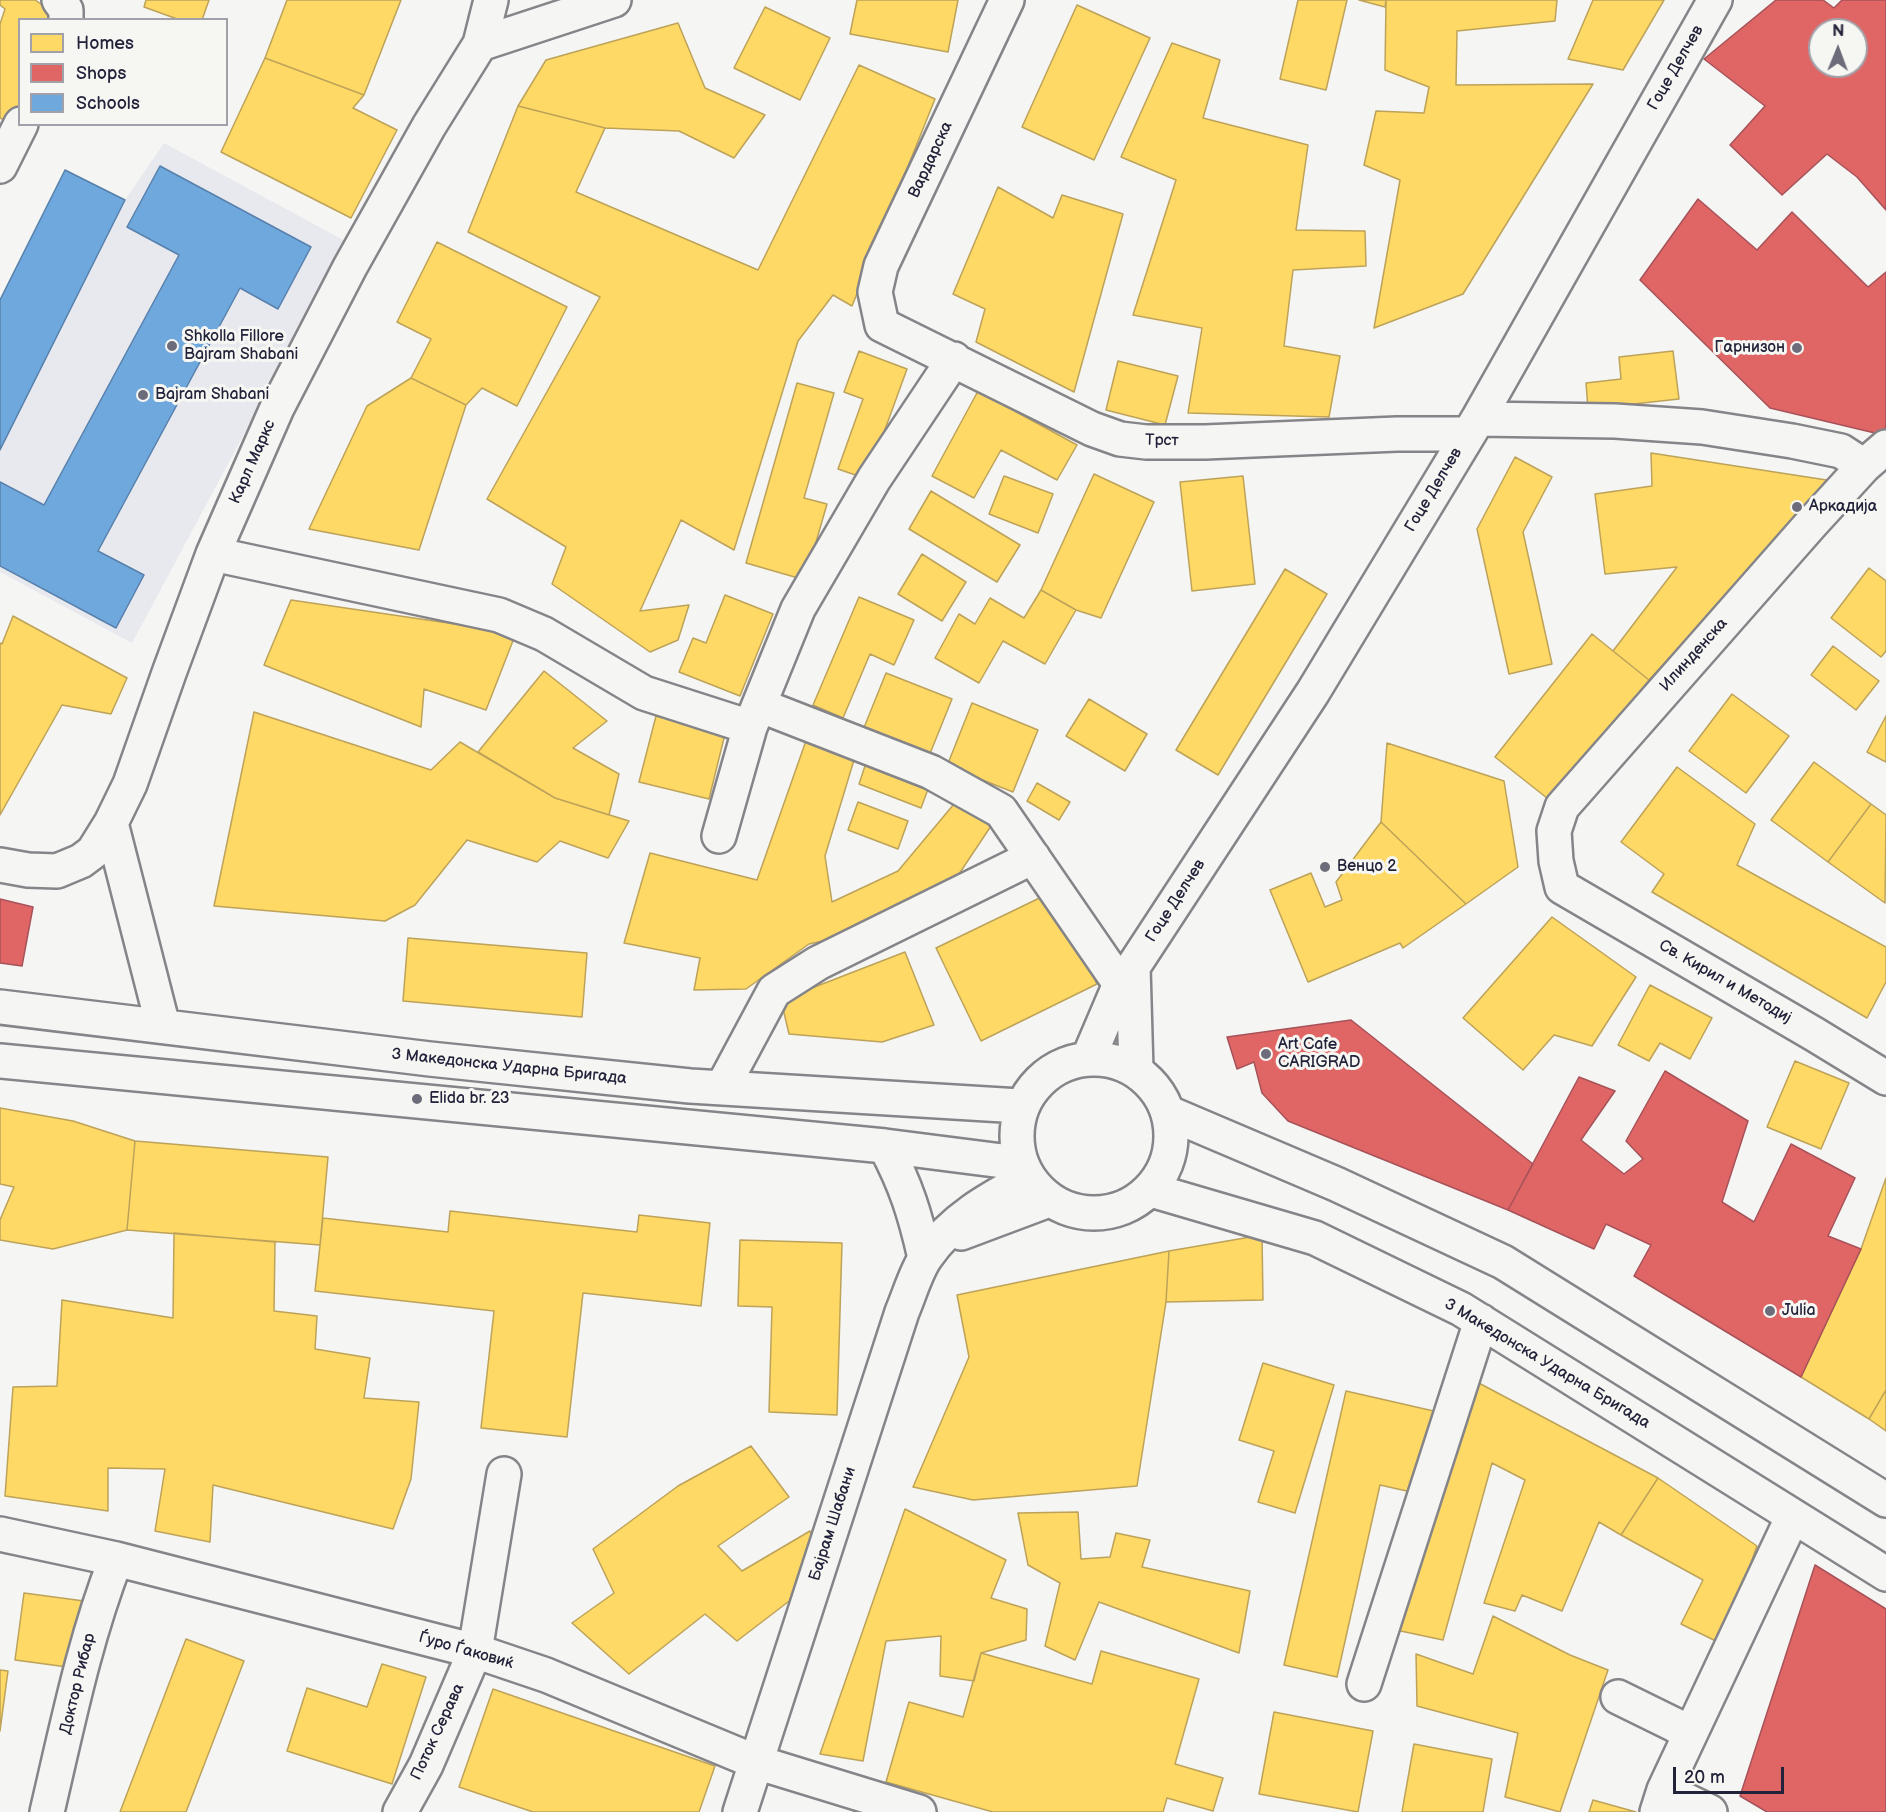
<!DOCTYPE html>
<html>
<head>
<meta charset="utf-8">
<style>
  body { margin:0 }
  #map { position:relative; width:1886px; height:1812px; overflow:hidden; background:#f5f5f3; font-family:"Balsamiq Sans",sans-serif }
  canvas { display:block }
  .legend { position:absolute; left:18px; top:18px; width:210px; height:108px; box-sizing:border-box; background:#f6f6f2; border:2px solid #a1a1a9; margin:0; padding:8px 10px; list-style:none; font-size:18px; color:#22223b }
  .legend li { display:flex; align-items:center; gap:12px; height:30px }
  .legend b { width:30px; border:2px solid #a1a1a9 }
  .north { position:absolute; left:1808px; top:18px; width:60px; height:60px; box-sizing:border-box; background:#f6f6f2; border:2px solid #a1a1a9; border-radius:50%; rotate:1deg; font-size:16px; font-weight:700; line-height:24px; text-align:center; color:#22223b }
  .north::after { content:''; display:block; margin:auto; width:21px; height:27px; background:#6c6c7b; clip-path:polygon(50% 0,100% 100%,50% 72%,0 100%) }
  .scale { position:absolute; left:1673px; top:1767px; width:111px; height:27px; box-sizing:border-box; border:3px solid #22223b; border-top:0; padding-left:8px; font-size:18px; line-height:21px; white-space:nowrap; color:#22223b; -webkit-text-stroke:4px #f6f6f2; paint-order:stroke }
</style>
</head>
<body>
<div id="map">
<canvas width="1886" height="1812"></canvas>
<ul class="legend">
<li><b style="height:16px;background:#ffd966"></b>Homes</li>
<li><b style="height:16px;background:#e06666"></b>Shops</li>
<li><b style="height:16px;background:#6fa8dc"></b>Schools</li>
</ul>
<div class="north">N</div>
<div class="scale">20 m</div>
</div>
<script>
const g = document.querySelector('canvas').getContext('2d');
g.lineJoin = 'round';
function fill(path, color) { g.fillStyle = color; g.fill(path, 'evenodd'); }
function strokePath(path, color, width, dash) { g.strokeStyle = color; g.lineWidth = width; g.lineCap = dash ? 'butt' : 'round'; g.setLineDash(dash || []); g.stroke(path); }
function label(font, color, halo, rows, align = 'center') {
  g.font = font + ' "Balsamiq Sans",sans-serif'; g.lineWidth = 6; g.setLineDash([]); g.textBaseline = 'middle'; g.strokeStyle = halo; g.fillStyle = color; for (const [text, x, y, turn = 0] of rows) {
    g.save(); g.translate(x, y); g.rotate((+turn || 0) * Math.PI / 180); g.textAlign = isNaN(turn) ? turn : align; if (halo) g.strokeText(text, 0, 0); g.fillText(text, 0, 0); g.restore();
  }
}
const built = new Path2D(`
  M164,143L347,242L132,643L0,572V450L125,200Z`);
const homes = new Path2D(`
  M0,0H35L57,15L55,20H20V118L16,127L0,118V24L5,9L0,5Z
  M146,0H209L202,20H180L144,7Z
  M287,0H401L364,95L265,58Z
  M857,0H958L948,52L850,34Z
  M1298,0H1347L1326,90L1280,79Z
  M1359,0H1386L1385,7Z
  M1386,0H1557L1555,21L1457,31L1456,85L1593,84L1463,294L1374,328L1400,180L1364,165L1376,111L1424,113L1429,87L1385,70Z
  M1593,0H1664L1623,70L1568,59Z
  M1077,5L1150,38L1094,160L1022,127Z
  M765,7L830,38L800,100L734,68Z
  M678,23L705,88L765,115L734,158L679,131L605,128L518,106L546,60Z
  M1172,43L1220,60L1203,118L1308,145L1296,230L1365,231L1366,266L1293,270L1284,346L1340,356L1329,417L1188,413L1202,328L1133,315L1176,180L1121,157Z
  M265,58L364,95L353,108L397,130L351,218L221,152Z
  M859,65L935,99L852,306L833,295L798,341L734,550L681,520L640,611L689,605L678,640L650,652L552,584L566,547L487,499L600,297L468,232L518,106L605,128L576,192L758,270Z
  M998,187L1053,218L1062,195L1123,214L1074,392L976,342L985,309L953,294Z
  M437,242L567,307L517,406L482,388L466,405L411,378L431,339L397,322Z
  M859,351L907,369L867,479L838,469L863,399L844,392Z
  M1673,351L1679,399L1588,409L1586,383L1621,379L1619,357Z
  M1118,361L1178,376L1165,425L1106,410Z
  M411,378L466,405L419,550L309,529L367,406Z
  M797,383L834,393L804,498L827,504L805,580L746,563Z
  M978,391L1077,445L1057,480L1001,450L974,498L932,476Z
  M1651,453L1833,481L1649,680L1613,651L1677,567L1605,574L1595,494L1652,486Z
  M1515,457L1552,477L1523,532L1552,664L1509,674L1477,529Z
  M1094,474L1154,502L1101,618L1076,610L1041,590Z
  M1004,476L1053,494L1038,533L989,514Z
  M1243,476L1255,584L1192,591L1180,482Z
  M931,491L1020,545L997,582L909,529Z
  M922,554L966,582L942,621L898,594Z
  M1869,568L1886,581V651L1881,657L1831,618Z
  M1285,569L1327,594L1218,775L1176,750Z
  M1041,590L1076,610L1045,664L1003,641L979,683L935,658L959,614L975,624L990,598L1024,618Z
  M725,595L773,614L740,696L679,672L693,638L706,643Z
  M859,597L914,620L894,665L870,654L843,718L813,705Z
  M291,600L516,633L486,710L424,689L421,727L264,665Z
  M13,616L127,678L111,714L62,705L0,815V643L2,644Z
  M1592,634L1649,680L1552,802L1495,757Z
  M1833,646L1879,681L1856,710L1811,675Z
  M544,671L607,721L573,748L619,774L609,815L555,798L478,752Z
  M886,673L952,699L927,761L861,735Z
  M1732,694L1789,736L1746,793L1689,751Z
  M1089,699L1147,734L1125,771L1066,736Z
  M972,703L1038,730L1013,792L947,766Z
  M254,712L431,770L460,742L555,798L629,821L608,858L560,841L537,862L467,840L415,905L385,921L214,906Z
  M656,716L725,734L709,799L639,782Z
  M1886,716V762L1867,752Z
  M808,735L857,750L825,856L832,902L898,871L954,804L997,817L957,877L855,934L809,944L746,989L694,990L700,958L624,943L650,853L757,880Z
  M1387,743L1504,781L1518,867L1466,904L1381,822Z
  M868,757L931,781L921,808L859,784Z
  M1814,762L1871,804L1828,862L1771,820Z
  M1677,767L1755,824L1737,865L1886,947V982L1867,1018L1652,892L1664,874L1621,842Z
  M1037,783L1070,802L1059,820L1027,801Z
  M858,802L908,821L898,849L848,830Z
  M1871,804L1886,815L1885,903L1828,862Z
  M1381,822L1466,904L1403,948L1400,943L1308,982L1270,890L1311,873L1325,907L1342,900L1336,882Z
  M1052,892L1097,984L981,1041L936,948Z
  M1552,917L1636,977L1592,1046L1554,1035L1523,1070L1463,1018Z
  M408,938L587,953L582,1017L403,1001Z
  M905,952L934,1025L882,1042L789,1034L781,1000Z
  M1650,985L1712,1018L1690,1059L1660,1043L1649,1061L1618,1045Z
  M1795,1061L1849,1083L1821,1149L1767,1127Z
  M0,1108L73,1121L135,1141L127,1230L53,1249L0,1240V1220L14,1187L0,1184Z
  M135,1141L328,1157L320,1245L127,1230Z
  M1886,1178V1390L1869,1419L1801,1377L1861,1249Z
  M450,1211L637,1232L639,1215L710,1223L701,1306L583,1293L567,1437L481,1428L494,1311L315,1291L323,1218L448,1232Z
  M174,1233L275,1242L274,1311L317,1316L315,1349L370,1358L364,1398L419,1402L411,1479L393,1529L213,1485L210,1542L155,1531L165,1469L108,1468V1511L5,1496L13,1387L57,1386L62,1300L173,1318Z
  M1262,1235L1263,1300L1166,1302L1169,1251Z
  M740,1240L842,1243L837,1415L769,1412L772,1307L738,1306Z
  M1169,1251L1166,1302L1137,1486L973,1500L913,1487L969,1357L957,1295Z
  M1263,1363L1334,1385L1295,1513L1258,1502L1274,1451L1239,1440Z
  M1475,1381L1658,1478L1621,1535L1599,1522L1562,1611L1522,1595L1515,1611L1484,1603L1525,1480L1492,1463L1443,1640L1396,1630Z
  M1886,1390V1431L1869,1419Z
  M1346,1391L1438,1412L1420,1494L1380,1485L1337,1677L1284,1665Z
  M751,1446L789,1497L718,1546L742,1571L810,1531L819,1562L801,1592L737,1641L705,1614L629,1674L572,1623L614,1593L593,1549L678,1486Z
  M1658,1478L1757,1546L1722,1644L1681,1624L1703,1580L1621,1535Z
  M905,1509L1006,1560L991,1598L1027,1609L1026,1640L981,1653L974,1681L940,1676L941,1636L886,1641L863,1761L820,1754Z
  M1078,1512L1081,1559L1110,1557L1116,1533L1150,1540L1142,1567L1250,1591L1239,1653L1099,1602L1075,1660L1045,1646L1060,1583L1028,1565L1018,1513Z
  M24,1593L84,1601L75,1668L15,1660Z
  M1493,1616L1570,1655L1608,1670L1560,1812L1505,1797L1518,1733L1417,1706L1416,1654L1473,1674Z
  M186,1639L244,1661L186,1812H120Z
  M1101,1651L1199,1679L1175,1764L1223,1778L1213,1811L1167,1798L1163,1812H993L886,1782L909,1702L963,1717L981,1653L1092,1684Z
  M382,1664L426,1677L392,1784L287,1751L307,1688L367,1707Z
  M0,1670L8,1671L0,1731Z
  M493,1689L715,1766L699,1812H533L459,1787Z
  M1274,1712L1373,1731L1358,1812L1259,1794Z
  M1414,1744L1492,1759L1483,1812H1402Z
  M1593,1800L1636,1812H1589Z`);
const shops = new Path2D(`
  M1776,0H1823L1834,8L1842,0H1886V210L1857,177L1827,154L1782,195L1730,145L1765,106L1704,59ZM1820,30H1856V66H1820Z
  M1698,199L1757,250L1792,212L1868,287L1886,272V427L1879,434L1770,408L1640,280Z
  M0,899L33,907L22,966L0,963Z
  M1351,1020L1533,1164L1508,1210L1288,1121L1262,1093L1254,1062L1237,1069L1227,1037Z
  M1665,1071L1748,1121L1722,1202L1754,1222L1791,1144L1855,1178L1828,1236L1861,1249L1801,1377L1634,1276L1651,1245L1606,1224L1594,1249L1508,1210L1579,1077L1615,1091L1581,1140L1624,1174L1643,1159L1626,1141Z
  M1815,1565L1886,1609V1812H1767L1740,1796Z`);
const schools = new Path2D(`
  M160,166L311,247L278,309L240,288L98,551L144,575L116,628L0,566V482L44,505L179,255L127,227Z
  M65,170L125,200L0,450V300Z`);
const minor = new Path2D(`
  M59,0L66,10V20
  M1007,0L881,266L875,292L882,325L1092,429L1120,439L1146,442H1205L1397,434H1468
  M480,44L614,0
  M0,166L21,124
  M1478,419L1615,421L1702,427L1792,441L1841,451L1864,466
  M1886,447L1864,466L1811,524L1562,807L1554,831L1556,861L1562,887L1814,1034L1886,1078
  M213,554L499,615L544,634L644,693L750,727
  M759,705L931,772L1001,811L1120,984
  M111,823L163,1026
  M719,836L750,727L798,609L874,479L954,359
  M0,865L28,870L57,871L81,861L93,852L111,823L130,784L169,673L213,554L277,408L350,267L429,126L480,44L491,0
  M1133,967L1136,1070
  M0,1007L430,1059L690,1086L1020,1106
  M1017 1136a77 77 0 1 1 154 0a77 77 0 1 1-154 0Z
  M1088,1059L1120,984L1133,967L1313,692L1478,419L1715,0
  M0,1061L885,1146L1018,1163
  M722,1088L774,991L818,963L1033,857
  M1169,1113L1336,1184L1503,1262L1886,1500
  M885,1146C906,1185 915,1214 925,1258
  M1151,1190L1315,1238L1461,1309L1886,1574
  M961,1233L1049,1200
  M0,1534L116,1559L475,1651L546,1675L756,1762L919,1812
  M1364,1684L1481,1321
  M1618,1697L1677,1726L1689,1736
  M1664,1790L1710,1812
  M47,1812C67,1727 84,1641 116,1559
  M400,1812L426,1765L475,1651L504,1474
  M740,1812L902,1312C909,1296 916,1271 926,1257C952,1219 989,1199 1028,1178
  M1657,1812L1664,1790L1793,1516`);
const markers = [
  [172,346,6,"#6c6c7b"],
  [1797,348,6,"#6c6c7b"],
  [143,395,6,"#6c6c7b"],
  [1797,507,6,"#6c6c7b"],
  [1325,867,6,"#6c6c7b"],
  [1266,1054,6,"#6c6c7b"],
  [417,1099,6,"#6c6c7b"],
  [1770,1311,6,"#6c6c7b"]
];
const streetNames = [
  ["Гоце Делчев",1676,68,-60],
  ["Вардарска",931,160,-65],
  ["Трст",1162,441,1],
  ["Карл Маркс",253,462,-66],
  ["Гоце Делчев",1434,490,-59],
  ["Илинденска",1694,655,-48],
  ["Гоце Делчев",1176,901,-57],
  ["Св. Кирил и Методиј",1725,982,30],
  ["3 Македонска Ударна Бригада",509,1067,6],
  ["3 Македонска Ударна Бригада",1547,1364,31],
  ["Бајрам Шабани",833,1524,-72],
  ["Ѓуро Ѓаковиќ",466,1651,16],
  ["Доктор Рибар",78,1684,-76],
  ["Поток Серава",438,1732,-65]
];
const poiNames = [
  ["Shkolla Fillore",184,337],
  ["Bajram Shabani",184,355],
  ["Гарнизон",1785,348,"right"],
  ["Bajram Shabani",155,395],
  ["Аркадија",1809,507],
  ["Венцо 2",1337,867],
  ["Art Cafe",1278,1045],
  ["CARIGRAD",1278,1063],
  ["Elida br. 23",429,1099],
  ["Julia",1782,1311]
];
fill(built, '#e8e9ef');
fill(homes, '#ffd966');
strokePath(homes, '#bda259', 1.5);
fill(shops, '#e06666');
strokePath(shops, '#a75259', 1.5);
fill(schools, '#6fa8dc');
strokePath(schools, '#5880ac', 1.5);
strokePath(minor, '#858589', 38);
strokePath(minor, '#f5f5f3', 33);
for (const [x, y, r, color] of markers) { const dot = new Path2D(); dot.arc(x, y, r, 0, 2 * Math.PI); g.fillStyle = color; g.fill(dot); strokePath(dot, '#f6f6f2', 2); }
label('16px', '#22223b', '#f6f6f2', streetNames);
label('16px', '#22223b', '#f6f6f2', poiNames, 'left');
</script>
</body>
</html>
